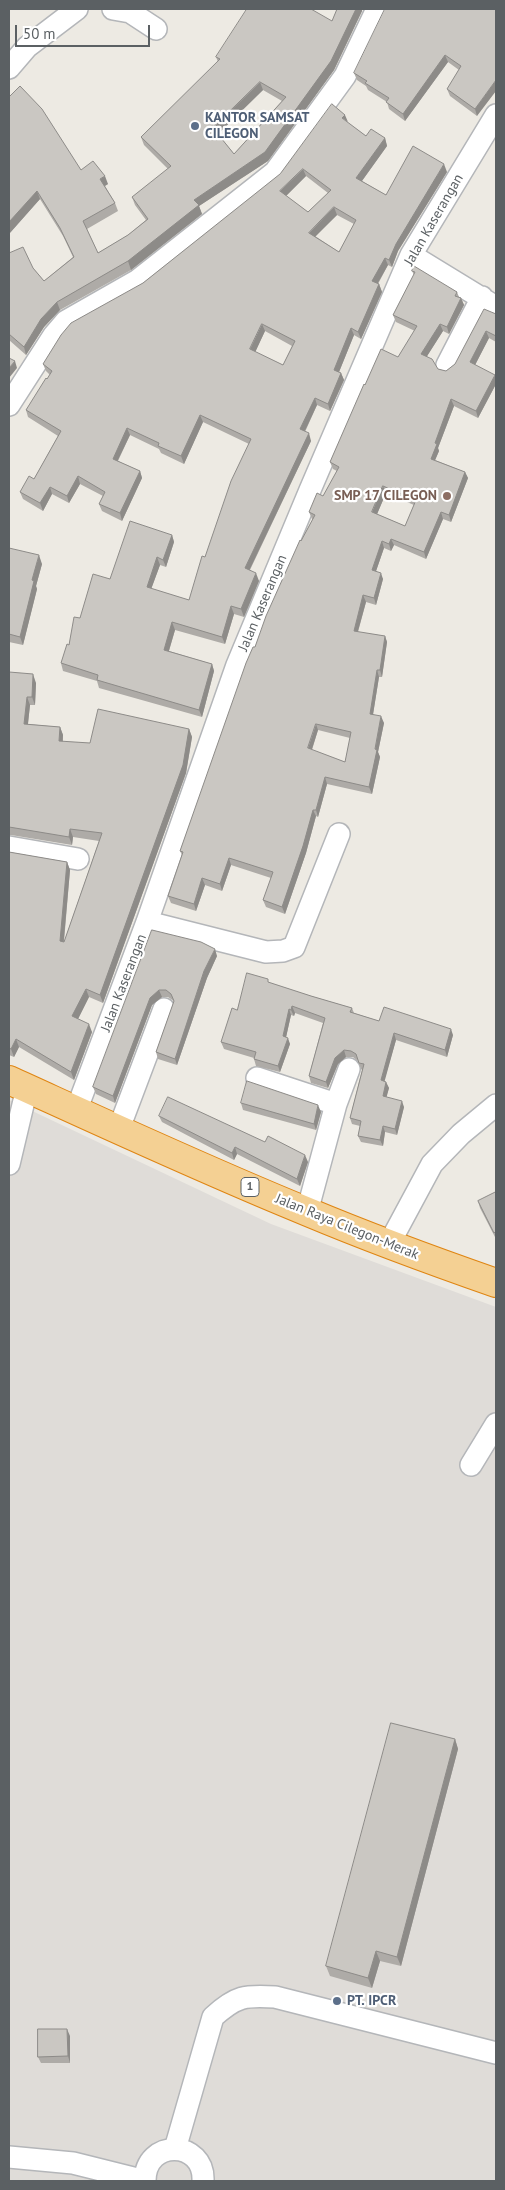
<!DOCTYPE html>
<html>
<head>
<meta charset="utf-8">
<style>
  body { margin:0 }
  #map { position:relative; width:505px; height:2190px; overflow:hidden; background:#edeae3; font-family:"PT Sans",sans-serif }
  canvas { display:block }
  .frame { position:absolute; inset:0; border:10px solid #5b6063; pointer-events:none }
  .scale { position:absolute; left:15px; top:25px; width:135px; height:22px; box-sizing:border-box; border:2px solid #5b6063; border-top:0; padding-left:6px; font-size:15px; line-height:18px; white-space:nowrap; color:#5b6063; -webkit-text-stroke:4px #fff; paint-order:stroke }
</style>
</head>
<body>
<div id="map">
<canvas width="505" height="2190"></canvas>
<div class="frame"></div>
<div class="scale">50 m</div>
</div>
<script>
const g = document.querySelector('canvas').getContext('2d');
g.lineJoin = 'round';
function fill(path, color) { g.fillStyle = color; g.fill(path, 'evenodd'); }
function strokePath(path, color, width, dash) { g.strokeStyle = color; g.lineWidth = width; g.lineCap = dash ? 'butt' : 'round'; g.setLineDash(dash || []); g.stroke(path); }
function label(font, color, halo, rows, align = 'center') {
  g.font = font + ' "PT Sans",sans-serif'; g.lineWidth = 4.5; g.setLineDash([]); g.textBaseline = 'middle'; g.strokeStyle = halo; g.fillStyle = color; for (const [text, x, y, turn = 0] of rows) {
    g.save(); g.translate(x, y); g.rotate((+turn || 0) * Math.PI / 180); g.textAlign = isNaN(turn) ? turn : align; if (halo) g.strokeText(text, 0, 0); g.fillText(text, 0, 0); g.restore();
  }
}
const industrial = new Path2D(`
  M9,1100L271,1224L496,1307V2181H9Z`);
const minor = new Path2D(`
  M113,9L130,12L156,29
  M9,68L27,47L77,9
  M411,255L496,307
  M447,365L482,297
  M9,405L54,335L66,321L138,280L275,172L345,76L377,9
  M9,847L78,859
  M147,922L266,952L283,951L294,947L339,834
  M257,1078L336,1104
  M76,1111L147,922L237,665L310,490L411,255L496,115
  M118,1131L164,1009
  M9,1164L27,1088
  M307,1212L336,1104L349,1069
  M389,1244L432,1164L461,1134L496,1105
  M471,1465L496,1424
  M175,2149L213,2017C236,1996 245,1995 275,1997L496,2053
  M9,2157L73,2163L145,2181
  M145,2181C145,2138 205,2140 203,2181`);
const highway = new Path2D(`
  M9,1080C108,1125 207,1171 308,1212C370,1238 433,1261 496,1283`);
const wall = new Path2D(`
  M337,9H362V11L334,70L268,161L199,206L202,214L131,270L60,310L44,327L26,355L9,340V253L33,268L44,281L73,257L63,236L40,199L9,234V97L81,170L108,184L105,186L115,203L118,211L87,229L98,253L128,235L146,220L135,205L132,197L168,169L144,145L141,137L218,62L216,57L332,21ZM263,90L282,101L234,154L218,134Z
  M496,9L477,116L450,96L447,89L459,70L448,62L405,121L389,109L387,102L368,90L366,86L357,80L354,73Z
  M347,122L366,136L385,138L387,146L362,181L386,195L447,172L398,251L392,267L388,265L378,284H379L382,292L361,339L354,335L339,372L341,373L344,380L330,411L317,405L305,432L311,441L250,570L259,581L244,617L234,614L225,644L175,630L169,651L212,664L214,671L202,717L99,688L97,681L63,671L61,663L80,618L110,579L172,535L174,542L166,567L160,565L151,589L189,600L249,444L203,422L184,464L161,453L159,449L130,435L118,461L140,471L142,478L122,521L102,511L99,504L103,496L80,484L69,503L52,494L43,511L23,499L20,492L34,479L58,436L28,417L26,410L50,375L46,371L43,364L143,283ZM306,176L328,193L308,212L286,196ZM337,215L354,224L339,252L315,236ZM265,331L292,346L283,365L255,352Z
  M412,271L457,292L459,297L461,298L464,305L449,334L443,331L427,356L438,369L446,371L455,364L496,314V342L489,338L475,365L496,378V384L478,418L454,406L438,448L439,451L435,460L465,472L468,478L451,522L443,519L426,559L394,545L391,551L384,548L376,571L383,579L376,605L366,602L358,632L385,636L387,642L382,677H379L373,714L384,723L378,752L380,757L372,794L327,784L318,817L316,816L306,853L285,914L266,907L263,900L271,878L231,865L222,891L205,885L196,911L171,903L168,896L182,855L180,851L255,647L301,541L313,519H312L309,512L323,496L337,471L333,469L330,462L365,385L398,357L415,331L396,322L393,315L414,275ZM386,493L414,505L405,526L377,514ZM318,730L350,738L345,762L312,750Z
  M9,549L42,564L36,586L37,589L23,645L9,642Z
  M9,672L36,683L35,705H30L28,724L60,727L63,735V742L90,743L189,729L192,737L186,773L103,1003L89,997L78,1019L92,1032L74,1080L19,1047L14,1057L9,1055V852L67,862L70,870L64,942L99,841L73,837L72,845L11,835H9Z
  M152,930L217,956L207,978L177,1065L158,1059L156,1052L174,1001L168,997H162L152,1005L115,1103L96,1094L93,1087Z
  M270,983L311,996L352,1008L354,1013L379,1021L453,1035L447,1057L396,1040L384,1081L386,1082L389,1088L386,1097L404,1107L397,1135L385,1132L383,1146L361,1142L358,1136L360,1126L352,1124L350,1118L362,1070L361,1069L358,1061L353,1057H346L338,1064L328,1088L311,1083L309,1076L323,1023L295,1013L294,1016L291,1015L286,1037L290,1044L280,1072L256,1066L254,1059V1058L224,1049L221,1042Z
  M241,1103L321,1112L316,1130L243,1110Z
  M159,1116L308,1162L300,1186L237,1154L234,1160L162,1122Z
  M496,1192V1239L480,1208L478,1201Z
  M455,1739L458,1749L401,1966L380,1961L372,1988L330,1976L326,1966Z
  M70,2036V2063H41L38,2057Z`);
const shadedWall = new Path2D(`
  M356,9H362V11L334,70L268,161L199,206L202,214L131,270L128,261L194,200L265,152Z
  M445,55L448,62L405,121L403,114Z
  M496,80V91L477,116L475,109Z
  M260,82L263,90L216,136L213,128Z
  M345,115L348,122L342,118Z
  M385,138L387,146L359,185L356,178Z
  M444,164L447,172L398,251L392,267L389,260L396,244Z
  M303,169L306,176L283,199L280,191Z
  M105,176L108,184L103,187L100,179Z
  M37,191L40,199L9,234V222Z
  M334,207L337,215L312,240L309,233Z
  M385,258L388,265L375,288L372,281Z
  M379,284L382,292L361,339L358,332Z
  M461,298L464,305L449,334L447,327Z
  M57,302L60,310L44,327L26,355L24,347L41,319Z
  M262,324L265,331L253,357L250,349Z
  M440,324L443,331L424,361L421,354Z
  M351,328L354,335L337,377L334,370Z
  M486,331L489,338L473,369L470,362Z
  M15,361L17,368L9,378V368Z
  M341,373L344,380L330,411L328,404Z
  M495,375L496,378V384L478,418L476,411Z
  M315,398L317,405L302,437L300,429Z
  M451,399L454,406L438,448L439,451L433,465L431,459L435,443Z
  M200,415L203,422L184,464L181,456Z
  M127,428L130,435L115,466L113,459Z
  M309,433L311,441L247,575L245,568Z
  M140,471L142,478L122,521L120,513Z
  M465,472L468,478L451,522L449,515Z
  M78,476L80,484L69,503L67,496Z
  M383,486L386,493L375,519L372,512Z
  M50,487L52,494L43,511L40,503Z
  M441,512L443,519L426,559L424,552Z
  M172,535L174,542L166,567L163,560Z
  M391,539L394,545L391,551L389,544Z
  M382,541L384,548L374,577L372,570Z
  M39,555L42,564L36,586L37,589L23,645L20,637L32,580Z
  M157,557L160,565L149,595L147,587Z
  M256,573L259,581L244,617L241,609Z
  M381,573L383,579L376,605L374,598Z
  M363,595L366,602L356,638L354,631Z
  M231,606L234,614L225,644L222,637Z
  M172,622L175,630L167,657L164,650Z
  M385,636L387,642L382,677L380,670Z
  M212,664L214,671L202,717L199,710Z
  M377,670L379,677L372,721L370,714Z
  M33,674L36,683L35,705L32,697Z
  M27,697L30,705L27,732L24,724Z
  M381,716L384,723L378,752L380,757L372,794L369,787Z
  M316,724L318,730L310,755L308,748Z
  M60,727L63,735L62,749L59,741Z
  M189,729L192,737L186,773L103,1003L100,995Z
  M325,777L327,784L318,817L316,810Z
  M313,810L316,816L306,853L285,914L282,907Z
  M70,829L73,837L72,845L69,837Z
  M229,858L231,865L222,891L220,884Z
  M67,862L70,870L63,949L60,941Z
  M202,878L205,885L196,911L194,904Z
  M215,949L217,956L207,978L177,1065L175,1059L204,971Z
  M86,989L89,997L75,1025L72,1016Z
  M159,990L162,997L152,1005L115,1103L113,1096L150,998Z
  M292,1006L295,1013L294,1016L291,1010Z
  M289,1009L291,1015L285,1042L283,1036Z
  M89,1024L92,1032L74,1080L71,1072Z
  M451,1029L453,1035L447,1057L445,1050Z
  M394,1033L396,1040L383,1087L381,1080Z
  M288,1038L290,1044L280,1072L278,1066Z
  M16,1039L19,1047L14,1057L11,1049Z
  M344,1050L346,1057L338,1064L328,1088L326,1082L335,1058Z
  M386,1082L389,1088L385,1103L383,1096Z
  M402,1101L404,1107L397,1135L395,1129Z
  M318,1105L321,1112L316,1130L314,1124Z
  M383,1126L385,1132L383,1146L380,1140Z
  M235,1147L237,1154L234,1160L232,1153Z
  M305,1155L308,1162L300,1186L297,1179Z
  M455,1739L458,1749L401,1966L397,1957Z
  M376,1951L380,1961L372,1988L368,1978Z
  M67,2029L70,2036V2063L68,2056Z`);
const building = new Path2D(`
  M247,9H311L332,21L337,9H356L331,61L265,152L194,200L199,205L128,261L57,302L41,319L24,347L9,334V253L23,247L33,268L44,281L74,257L60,228L37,191L9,222V97L20,86L42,109L81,170L93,161L105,176L100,179L115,203L83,221L98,253L128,235L148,219L132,197L171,166L141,137L220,59L216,57ZM260,82L286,97L234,154L213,128Z
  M385,9H496V80L475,109L447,89L461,66L445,55L403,114L386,102L389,98L365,83L367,81L354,73Z
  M332,104L345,115L342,118L366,136L371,129L385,138L356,178L386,195L413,146L444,164L396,244L389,260L385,258L372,281L379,284L358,332L351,328L334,370L341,373L328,404L315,398L300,429L309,433L245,568L256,573L241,609L231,606L222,637L172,622L164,650L212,664L199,710L97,680L98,675L61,663L67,644L69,645L74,617L80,618L93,574L110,579L130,521L172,535L163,560L157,557L147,587L189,600L202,556L205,557L231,481L251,439L200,415L181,456L158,446L159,443L127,428L113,459L140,471L120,513L99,504L105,492L78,476L67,496L50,487L40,503L20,492L29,476L34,479L61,431L26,410L46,378L47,379L52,371L43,364L61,335L71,323L143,283L280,174ZM303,169L331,190L308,212L280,191ZM334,207L356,220L339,252L309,233ZM262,324L295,341L283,365L250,349Z
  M414,266L457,292L455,296L461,298L447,327L440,324L421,354L432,359L438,369L446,371L455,364L484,309L496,314V336L486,331L470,362L495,375L476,411L451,399L435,443L437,444L431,459L465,472L449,515L441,512L424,552L391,539L389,544L382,541L372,570L381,573L374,598L363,595L354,631L385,636L380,670H377L370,714L381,716L375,749L377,750L369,787L325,777L316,810H313L303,846L282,907L263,900L273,872L229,858L220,884L202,878L194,904L168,896L183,852L180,851L246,663L253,647H255L266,616L300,540L301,541L315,515L309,512L317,493L323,496L339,467L330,462L364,384L365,385L381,349L398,357L417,326L393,315L415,272L412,271ZM383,486L416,500L405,526L372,512ZM316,724L351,732L345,762L308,748Z
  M9,358L15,361L9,368Z
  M9,548L39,555L32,580L34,581L20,637L9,634Z
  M9,672L33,674L32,697H27L24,724L60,727L59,741L90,743L98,709L189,729L183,765L100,995L86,989L72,1016L89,1024L71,1072L16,1039L11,1049L9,1048V852L67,862L60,941L64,942L102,833L70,829L69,837L9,827Z
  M152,930L201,942L215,949L204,971L175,1059L156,1052L174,1001L171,994L166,990H159L150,998L113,1096L93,1087Z
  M247,973L268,979V982L311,996L352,1008L350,1012L379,1021L384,1007L451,1029L445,1050L394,1033L381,1080L386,1082L383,1096L402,1101L395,1129L383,1126L380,1140L358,1136L361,1121L350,1118L364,1064L359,1063L356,1054L351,1051L344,1050L335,1058L326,1082L309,1076L325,1018L292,1006L291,1010L289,1009L283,1036L288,1038L278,1066L254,1059L256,1052L221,1042L232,1008L237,1010Z
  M247,1081L318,1105L314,1124L241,1103Z
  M168,1097L265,1142L268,1136L305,1155L297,1179L235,1147L232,1153L159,1116Z
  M496,1192V1231L494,1233L478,1201Z
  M391,1723L455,1739L397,1957L376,1951L368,1978L326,1966Z
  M38,2029H67L68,2056L38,2057Z`);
const markers = [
  [195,126,5,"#5c6f8a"],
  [447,496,5,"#8d6e63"],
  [337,2001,5,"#5c6f8a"]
];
const shields = [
  [250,1187,18]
];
const shieldNames = [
  ["1",250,1187]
];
const serviceNames = [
  ["KANTOR SAMSAT",205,118],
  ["CILEGON",205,134],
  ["PT. IPCR",347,2001]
];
const streetNames = [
  ["Jalan Kaserangan",434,220,-60],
  ["Jalan Kaserangan",263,603,-67],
  ["Jalan Kaserangan",124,983,-69],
  ["Jalan Raya Cilegon-Merak",347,1227,22]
];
const educationNames = [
  ["SMP 17 CILEGON",437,496]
];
fill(industrial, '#dfdcd8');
strokePath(minor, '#b4b6b9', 24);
strokePath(highway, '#df8512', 30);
strokePath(minor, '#fff', 21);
strokePath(highway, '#f4d093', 28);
fill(wall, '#aeaba7');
fill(shadedWall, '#8d8b88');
fill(building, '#cac7c2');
strokePath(building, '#8d8b88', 1);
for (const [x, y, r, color] of markers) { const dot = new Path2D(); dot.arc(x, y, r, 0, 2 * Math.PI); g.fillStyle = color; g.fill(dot); strokePath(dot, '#fff', 2); }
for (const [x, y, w] of shields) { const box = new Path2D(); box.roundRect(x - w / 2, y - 9.5, w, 19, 4); g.fillStyle = '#fff'; g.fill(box); strokePath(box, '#5b6063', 1); }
label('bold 12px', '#5b6063', null, shieldNames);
label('bold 14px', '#4e5e75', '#fff', serviceNames, 'left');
label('14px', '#5b6063', '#fff', streetNames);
label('bold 14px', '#785e54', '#fff', educationNames, 'right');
</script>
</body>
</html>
